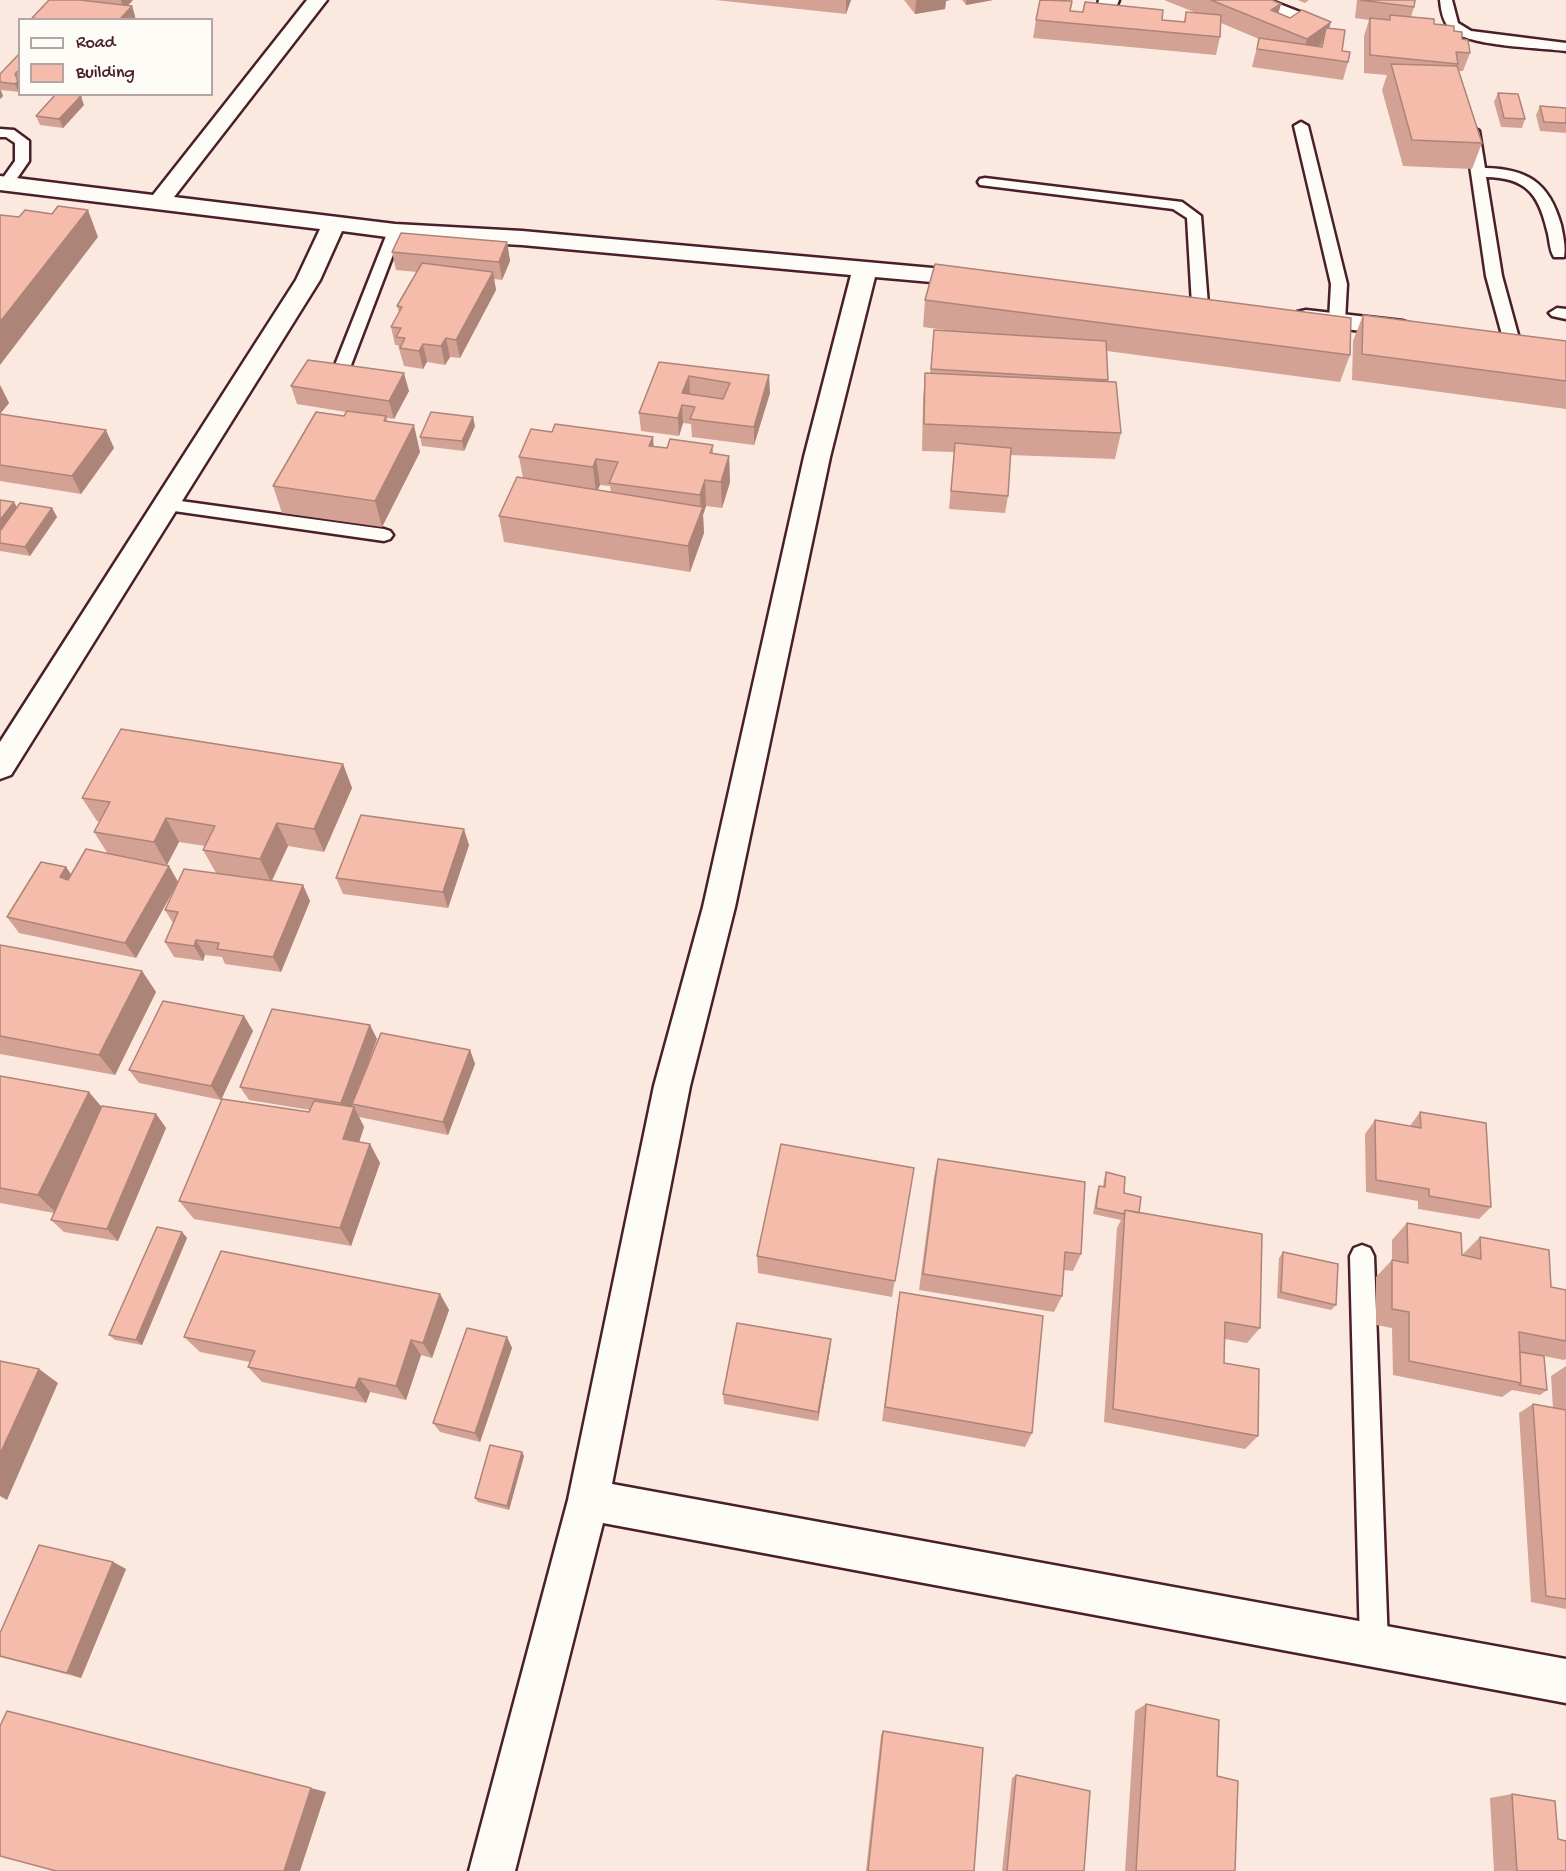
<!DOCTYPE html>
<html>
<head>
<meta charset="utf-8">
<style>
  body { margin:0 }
  #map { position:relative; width:1566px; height:1871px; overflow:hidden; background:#fbe9e0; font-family:"Gochi Hand",sans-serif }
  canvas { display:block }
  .legend { position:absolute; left:18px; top:18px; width:195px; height:78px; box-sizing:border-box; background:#fdfcf7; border:2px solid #b5a4a5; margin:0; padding:8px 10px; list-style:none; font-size:18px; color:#4a1f2b }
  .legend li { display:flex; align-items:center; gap:12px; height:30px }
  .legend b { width:30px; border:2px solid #b5a4a5 }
</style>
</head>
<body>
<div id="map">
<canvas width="1566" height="1871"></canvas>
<ul class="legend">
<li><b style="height:8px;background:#fdfcf7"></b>Road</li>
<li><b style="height:16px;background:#f5bcac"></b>Building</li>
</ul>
</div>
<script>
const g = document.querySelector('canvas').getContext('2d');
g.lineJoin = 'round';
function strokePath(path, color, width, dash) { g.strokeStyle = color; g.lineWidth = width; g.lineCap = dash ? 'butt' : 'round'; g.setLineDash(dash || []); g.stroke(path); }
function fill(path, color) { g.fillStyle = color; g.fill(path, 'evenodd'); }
const lane = new Path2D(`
  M1440,0H1452L1458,23L1471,31L1566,43V51C1542,48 1467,46 1451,30C1443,22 1441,11 1440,0Z
  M1301,122L1308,126L1347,284L1345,321L1337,326L1329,321L1331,284L1294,126Z
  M1472,127L1479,131L1485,168C1527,169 1549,182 1561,225C1563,235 1566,248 1564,257H1554C1549,249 1550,239 1547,230C1538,192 1525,178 1486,177L1502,276L1520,342L1512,347L1504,342L1486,276L1465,131Z
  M0,129L14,130L29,141V161L11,187H1L0,182L15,161V143L6,137H0Z
  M985,178L1182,202L1201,216L1208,305L1200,310L1192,305L1187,218L1173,209L980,185L978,182L980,179Z
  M395,227L402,231L351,365L349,369H337L335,365L388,231Z
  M1557,308L1566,309V319L1552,316L1549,313Z
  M166,499L384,529L390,531L393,535L390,539L384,541L160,509L157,505L160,501Z
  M1362,1245L1370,1248L1374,1256L1388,1645L1384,1655L1374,1659L1364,1655L1360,1645L1350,1256L1354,1248Z`);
const street = new Path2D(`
  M307,0H327L174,197L395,224L522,231L977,272L985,274L989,279L985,284L977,286L875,277L830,457L735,907L690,1086L612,1484L1566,1659V1703L603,1523L515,1871H469L568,1500L654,1086L703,907L804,457L851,275L522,245L395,238L342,231L320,280L11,775L0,779V742L296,280L320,229L0,190V176L153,195Z
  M1099,0H1119L1114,13H1100L1097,9Z
  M1241,0H1269L1313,17L1316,21L1313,25H1299L1244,4Z
  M1306,310L1403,321L1412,324L1415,329L1412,334L1403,337L1297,322L1294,317L1297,312Z`);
const wall = new Path2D(`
  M49,0H133L128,5L132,6L136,20H33L32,18Z
  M715,0H851L846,14Z
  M904,0H950L946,1L945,9L915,14Z
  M962,0H993L966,5Z
  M1164,0H1272L1281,4L1278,13L1290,18L1329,28L1348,62L1343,80L1252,67L1259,39L1221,23L1220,37L1216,55L1033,38L1036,20L1070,11L1184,22L1186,12H1194Z
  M1298,0H1309L1305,3Z
  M1357,0H1415L1414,7L1411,17L1454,31L1462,39L1470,53L1463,71H1458L1482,143L1472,169L1403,166L1382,90L1387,75L1364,73V36L1369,20L1355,18Z
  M20,53V92L1,90L3,96L0,99V74Z
  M1498,93L1525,119L1522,128L1501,127L1494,102Z
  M39,94H70L84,105L63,128L40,125L36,116L54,96Z
  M1540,106L1566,108V133L1540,131L1536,115Z
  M507,242L510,261L502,280L494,279L496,290L460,358L450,357L445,365L427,362L423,369L404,366L398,345H395L391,327L399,312L397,306L417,272L396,270L392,252Z
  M925,300L1350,355L1340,382L1107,351L1108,381L1121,433L1115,459L1010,455L1008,496L1005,513L949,509L954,452L922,451L923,400L925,373L930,374L934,330L960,332L923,327Z
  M1363,315L1566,341V409L1352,380L1353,341Z
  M659,362L770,393L754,445L692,437L691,424L683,423L679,436L641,431L639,413Z
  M0,385L9,403L0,414L114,448L81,494L0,481Z
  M291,386L409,391L394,419L387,418L388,422L420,452L382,527L282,513L273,486L344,416L346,412L297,404Z
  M475,426L464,451L422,446L420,437Z
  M713,445V454L729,456L730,482L722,508L706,506L703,515L704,533L690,572L504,542L499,516L523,478L519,457L653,446L667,448ZM600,485L610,486L611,492L598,490Z
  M0,500L17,508H52L57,517L30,556L0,551Z
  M343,764L352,788L324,852L288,846L272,881L303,885L310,901L281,972L225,964L222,957L205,955L203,961L174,957L165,942L173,923L165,910L216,873L203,850L205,846L179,842L167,865L143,861L169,866L178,882L136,958L19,933L7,917L66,867L71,875L108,854L94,832L100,822L97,821L82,798Z
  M469,845L448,908L343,894L336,878Z
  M0,945L142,971L156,992L115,1075L0,1054Z
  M244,1016L253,1031L221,1100L139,1083L129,1070Z
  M370,1025L377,1039L361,1083L470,1050L475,1064L448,1135L359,1117L364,1127L359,1142L370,1144L380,1163L351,1246L194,1219L179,1201L309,1112L310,1110L249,1100L240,1087Z
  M0,1076L102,1107L156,1114L166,1128L118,1241L64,1232L51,1220L54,1213L0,1203Z
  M1420,1112L1491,1207L1479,1219L1418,1209V1201L1366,1192L1365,1134L1375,1120L1410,1126Z
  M938,1159L1081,1254L1073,1271L1063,1270L1062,1296L1054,1312L919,1290L934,1177Z
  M914,1168L892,1297L758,1273L757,1256Z
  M1106,1172L1139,1213L1260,1328L1247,1343L1225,1339L1224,1363L1258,1436L1245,1449L1104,1422L1117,1228L1121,1220L1093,1214L1097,1192L1099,1186L1103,1187L1104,1179Z
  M1407,1223L1463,1256V1254L1480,1237L1551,1287L1566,1290V1359L1564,1360L1544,1356L1547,1390L1540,1395L1512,1390L1502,1397L1393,1375L1392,1328L1376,1325V1277L1392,1260V1240Z
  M182,1232L187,1238L142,1345L115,1340L109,1335Z
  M1283,1252L1336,1305L1331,1310L1277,1298L1279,1258Z
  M900,1292L1032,1433L1025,1447L882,1421L897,1308Z
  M440,1294L449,1310L432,1358L421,1355L406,1400L370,1392L366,1403L262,1382L248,1367L250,1362L200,1352L184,1337Z
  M507,1337L512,1348L480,1442L440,1432L433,1423Z
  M830,1350L818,1421L724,1404L723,1394Z
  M1566,1366V1609L1531,1602L1519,1413L1533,1404L1553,1408L1551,1376Z
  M524,1456L509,1510L478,1502L475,1498Z
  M113,1562L126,1569L81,1678L0,1657V1633Z
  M1146,1704L1217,1776L1235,1871H1125L1135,1711Z
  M883,1731L974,1871H866L881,1735Z
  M1016,1775L1084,1871H1002L1012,1778Z
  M1512,1794L1558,1839L1566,1871H1494L1490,1798Z`);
const shadedWall = new Path2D(`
  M121,0H133L124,10L121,1Z
  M846,0H851L846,14Z
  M916,0H950L946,1L945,9L915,14Z
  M966,0H993L966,5Z
  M1281,4L1276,21L1271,10Z
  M132,6L136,20H119Z
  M1331,22L1326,40V28L1321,44L1304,56H1302L1307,39Z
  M18,81L20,86L19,93L15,84Z
  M0,89L3,96L0,99Z
  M81,96L84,105L63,128L59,119Z
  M88,210L98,237L0,365V322Z
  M507,242L510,261L502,280L499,262Z
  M493,272L496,290L460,358L456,340Z
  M446,338L450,357L445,365L441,346Z
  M423,344L427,362L423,369L419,351Z
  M404,373L409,391L394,419L389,401Z
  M769,375L770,393L754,445V427Z
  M689,376L690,395L682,393Z
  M0,385L9,403L0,414Z
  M682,405L683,423L679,436L678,418Z
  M473,417L475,426L464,451L462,441Z
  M414,425L420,452L382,527L375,501Z
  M106,430L114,448L81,494L72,476Z
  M653,437L655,464L649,446Z
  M729,456L730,482L722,508L721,482Z
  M596,459L600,485L596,493L593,467Z
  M705,480L706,506L703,515L704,533L690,572L688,546L701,512L700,495Z
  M14,502L19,511L0,536V520Z
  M52,508L57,517L30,556L25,547Z
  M343,764L352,788L324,852L314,829Z
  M166,818L179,842L167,865L154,842Z
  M277,823L288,846L271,882L260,859Z
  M464,829L469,845L448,908L443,892Z
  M169,866L178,882L136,958L125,943Z
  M66,867L77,883L60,877Z
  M303,885L310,901L281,972L273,957Z
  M196,940L205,955L203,961L194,946Z
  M142,971L156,992L115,1075L99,1055Z
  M244,1016L253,1031L221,1100L211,1086Z
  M370,1025L377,1039L348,1117L341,1103Z
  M470,1050L475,1064L448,1135L443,1122Z
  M89,1092L106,1112L56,1213L38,1195Z
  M354,1107L364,1127L354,1158L343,1139Z
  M156,1114L166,1128L118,1241L107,1229Z
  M370,1144L380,1163L351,1246L340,1228Z
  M182,1232L187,1238L142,1345L136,1340Z
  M440,1294L449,1310L432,1358L423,1343Z
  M507,1337L512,1348L480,1442L475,1433Z
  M831,1339L830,1350L818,1421V1412Z
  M411,1340L421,1355L406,1400L396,1386Z
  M39,1369L58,1383L7,1500L0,1496V1454Z
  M359,1378L370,1392L366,1403L355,1388Z
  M522,1452L524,1456L509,1510L507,1506Z
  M113,1562L126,1569L81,1678L67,1673Z
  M311,1788L326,1792L300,1871H284Z`);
const building = new Path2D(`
  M49,0H80L132,6L119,20H47L32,18Z
  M1040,0L1072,1L1070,11L1083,12L1085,2L1163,10L1162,20L1185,22L1186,12L1221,15L1220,37L1036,20Z
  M1211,0H1272L1281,4L1271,10L1290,18L1302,10L1331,22L1307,39Z
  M1360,0H1415L1414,7Z
  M1390,15L1434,19V24L1454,26V31L1462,32V39L1468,40L1470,53L1456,52L1458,64L1370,55V18L1390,20Z
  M1326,28L1345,30L1342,51L1350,52L1348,62L1257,49L1259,38L1322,47Z
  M20,53V69L15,74L18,81L15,84L0,82V74Z
  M1391,64L1457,66L1482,143L1412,140Z
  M20,69V75L15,74Z
  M1498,93L1518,94L1525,119L1504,118Z
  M56,94H70L81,96L59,119L36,116Z
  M1540,106L1566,108V123L1544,122Z
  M58,206L88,210L0,322V215L19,217L25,210L52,214Z
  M401,233L507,242L499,262L392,252Z
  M422,263L493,272L456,340L446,338L441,346L423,344L419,351L400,348L405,338L396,337L401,328L391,327L402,307L397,306Z
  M935,264L1351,318L1350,355L925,300Z
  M1363,315L1566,341V381L1362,354Z
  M934,330L1106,341L1108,380L931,369Z
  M308,360L404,373L389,401L291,386Z
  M659,362L769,375L754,427L690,419L695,407L682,405L678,418L639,413ZM689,376L730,383L723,399L682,393Z
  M925,373L1116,382L1121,433L924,424Z
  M347,411L386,416L384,421L414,425L375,501L273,486L316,412L344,416Z
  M431,412L473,417L462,441L420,437Z
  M0,414L106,430L72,476L0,465Z
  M555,424L653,437L649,446L667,448L670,439L713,445L710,453L729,456L721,482L705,480L700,495L609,483L618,462L596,459L593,467L519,457L531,429L552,432Z
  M955,443L1011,448L1008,496L951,491Z
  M517,477L703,507L688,546L499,516Z
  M0,500L14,502L0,520Z
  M20,503L52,508L25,547L0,543V531Z
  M121,729L343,764L314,829L277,823L260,859L203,850L215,826L166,818L154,842L94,832L110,802L82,798Z
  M361,815L464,829L443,892L336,878Z
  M86,849L169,866L125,943L7,917L41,862L66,867L60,877L68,880Z
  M184,869L303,885L273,957L217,949L219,943L196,940L194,946L165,942L178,912L165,910Z
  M0,945L142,971L99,1055L0,1036Z
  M163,1001L244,1016L211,1086L129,1070Z
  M272,1009L370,1025L341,1103L240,1087Z
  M381,1033L470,1050L443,1122L352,1104Z
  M0,1076L89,1092L38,1195L0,1188Z
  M222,1099L309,1112L314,1101L354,1107L343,1139L370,1144L340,1228L179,1201Z
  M102,1106L156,1114L107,1229L51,1220Z
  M1420,1112L1486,1123L1491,1207L1429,1196V1189L1376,1180L1375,1120L1421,1128Z
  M781,1144L914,1168L895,1281L757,1256Z
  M938,1159L1085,1182L1081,1254L1065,1252L1062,1296L923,1274Z
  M1106,1172L1125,1177L1124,1193L1141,1197L1139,1213L1125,1210L1124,1214L1096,1208L1099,1186L1105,1187Z
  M1125,1210L1262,1234L1260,1328L1225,1322L1224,1363L1259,1369L1258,1436L1113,1409Z
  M1407,1223L1461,1233L1462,1255L1481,1259L1480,1237L1549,1250L1551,1287L1566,1290V1341L1519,1332L1521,1383L1409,1361V1312L1392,1309V1260L1408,1263Z
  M157,1227L182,1232L136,1340L109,1335Z
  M221,1251L440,1294L423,1343L411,1340L396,1386L359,1378L355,1388L248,1367L255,1351L184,1337Z
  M1283,1252L1338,1264L1336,1305L1281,1292Z
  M900,1292L1043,1316L1032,1433L885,1407Z
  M737,1323L831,1339L818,1412L723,1394Z
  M467,1328L507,1337L475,1433L433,1423Z
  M1520,1352L1544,1356L1547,1390L1519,1385L1521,1383Z
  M0,1361L39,1369L0,1454Z
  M1533,1404L1566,1410V1599L1546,1596Z
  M490,1445L522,1452L507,1506L475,1498Z
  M39,1545L113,1562L67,1673L0,1656V1633Z
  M1146,1704L1219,1720L1217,1776L1238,1781L1235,1871H1136Z
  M7,1711L311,1788L284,1871H56L0,1856V1726Z
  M883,1731L983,1748L974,1871H868Z
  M1016,1775L1090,1791L1084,1871H1007Z
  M1512,1794L1555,1801L1558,1839L1566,1841V1871H1517Z`);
strokePath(lane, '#4a1f2b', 5);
strokePath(street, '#4a1f2b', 5);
fill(lane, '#fdfcf7');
fill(street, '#fdfcf7');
fill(wall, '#d3a294');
fill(shadedWall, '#ac8478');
fill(building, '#f5bcac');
strokePath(building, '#ac8478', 1.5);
</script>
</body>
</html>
